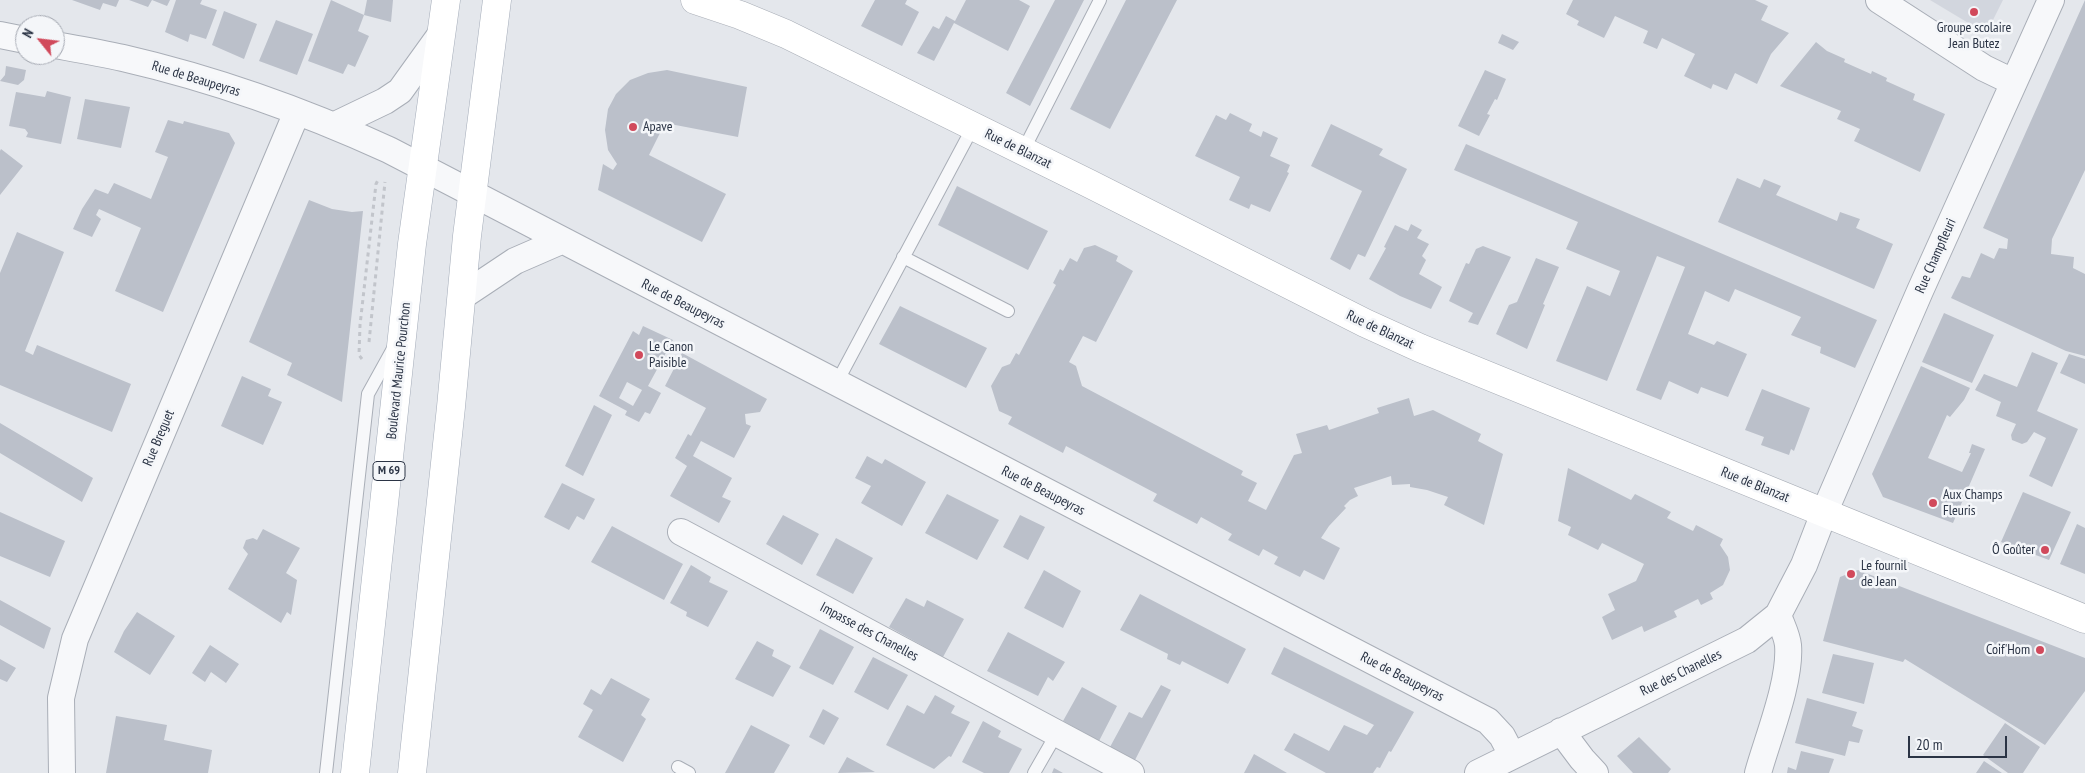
<!DOCTYPE html>
<html>
<head>
<meta charset="utf-8">
<style>
  body { margin:0 }
  #map { position:relative; width:2085px; height:773px; overflow:hidden; background:#e4e7ec; font-family:"PT Sans Narrow",sans-serif }
  canvas { display:block }
  .north { position:absolute; left:15px; top:15px; width:50px; height:50px; box-sizing:border-box; background:#f4f6f9; border:1px solid #a4a8b1; border-radius:50%; rotate:299deg; font-size:14px; font-weight:700; line-height:20px; text-align:center; color:#2b3445 }
  .north::after { content:''; display:block; margin:auto; width:18px; height:22px; background:#d1495b; clip-path:polygon(50% 0,100% 100%,50% 72%,0 100%) }
  .scale { position:absolute; left:1908px; top:736px; width:99px; height:22px; box-sizing:border-box; border:2px solid #2b3445; border-top:0; padding-left:6px; font-size:15px; line-height:18px; white-space:nowrap; color:#2b3445; -webkit-text-stroke:4px #f4f6f9; paint-order:stroke }
</style>
</head>
<body>
<div id="map">
<canvas width="2085" height="773"></canvas>
<div class="north">N</div>
<div class="scale">20 m</div>
</div>
<script>
const g = document.querySelector('canvas').getContext('2d');
g.lineJoin = 'round';
function fill(path, color) { g.fillStyle = color; g.fill(path, 'evenodd'); }
function strokePath(path, color, width, dash) { g.strokeStyle = color; g.lineWidth = width; g.lineCap = dash ? 'butt' : 'round'; g.setLineDash(dash || []); g.stroke(path); }
function label(font, color, halo, rows, align = 'center') {
  g.font = font + ' "PT Sans Narrow",sans-serif'; g.lineWidth = 5; g.setLineDash([]); g.textBaseline = 'middle'; g.strokeStyle = halo; g.fillStyle = color; for (const [text, x, y, turn = 0] of rows) {
    g.save(); g.translate(x, y); g.rotate((+turn || 0) * Math.PI / 180); g.textAlign = isNaN(turn) ? turn : align; if (halo) g.strokeText(text, 0, 0); g.fillText(text, 0, 0); g.restore();
  }
}
const built = new Path2D(`
  M1930,0H2003L1991,24L1980,30Z`);
const building = new Path2D(`
  M72,0H119L116,7L103,3L100,10Z
  M129,0H152L148,7Z
  M152,0H170L167,6Z
  M176,0H202L200,4L217,10L206,39L190,34L188,42L165,32Z
  M331,0L364,15L358,31L369,36L355,67L348,64L343,74L308,61Z
  M367,0H393L391,22L364,15Z
  M875,0H907L905,4L919,12L902,46L861,26Z
  M966,0H1019L1030,6L1008,51L954,23L934,61L917,53L933,26L939,29L946,16L955,21Z
  M1055,0H1084L1030,106L1006,93Z
  M1126,0H1177L1110,129L1070,109Z
  M1573,0H1755L1768,6L1761,20L1789,33L1771,54L1757,84L1735,73L1727,90L1713,84L1711,89L1684,76L1695,54L1662,38L1657,49L1643,43L1648,31L1615,16L1604,38L1577,25L1579,21L1566,14Z
  M2085,0V170L2052,239L2051,254L2074,257L2073,268L2085,274V356L2066,351L1951,298L1962,276L1970,278L1981,253L1994,259L1999,248L2007,249L2008,239L1983,228Z
  M224,11L257,24L244,59L212,45Z
  M276,20L313,34L297,75L259,61Z
  M1502,34L1519,42L1513,50L1498,43Z
  M1816,42L1827,51L1845,59L1844,62L1871,74L1872,71L1887,78L1886,81L1915,94L1913,100L1945,114L1920,172L1854,141L1860,129L1837,119L1841,111L1780,86Z
  M6,66L26,70L24,80L18,85L0,81L5,75Z
  M667,70L747,87L738,137L665,123L649,155L726,194L702,242L598,190L603,164L613,170L617,164L608,150L605,130L608,109L616,94L630,80L648,73Z
  M1485,70L1506,79L1497,100L1495,99L1487,114L1490,115L1479,136L1458,126Z
  M47,91L71,97L61,144L26,137L28,133L25,129L9,126L16,92L45,97Z
  M85,99L130,107L121,148L77,139Z
  M1230,113L1252,124L1249,131L1261,137L1263,131L1278,138L1270,156L1290,165L1287,172L1289,173L1270,212L1251,204L1249,209L1229,200L1240,177L1195,156L1216,115L1226,120Z
  M168,120L183,124L184,121L229,133L235,143L163,312L115,291L141,228L99,209L96,215L101,219L92,237L73,229L82,209L95,189L108,194L114,183L151,199L168,157L155,152Z
  M1331,124L1383,149L1379,155L1407,169L1365,257L1358,254L1350,270L1330,259L1362,191L1311,166Z
  M1466,144L1877,320L1855,368L1820,353L1821,347L1791,335L1801,317L1735,289L1729,302L1705,291L1688,334L1714,345L1717,341L1747,354L1728,397L1701,387L1698,394L1669,381L1661,400L1636,390L1685,267L1657,256L1607,381L1556,361L1587,286L1610,296L1620,271L1566,249L1578,222L1454,170Z
  M1,149L23,166L0,195V151Z
  M1737,178L1760,188L1764,179L1781,186L1776,195L1837,221L1840,212L1860,219L1856,228L1893,244L1874,289L1718,222Z
  M957,186L1048,231L1028,270L938,225Z
  M309,200L332,209L352,212L363,211L342,402L287,375L292,363L249,342Z
  M1411,224L1422,230L1417,238L1429,244L1422,256L1426,260L1419,274L1442,287L1431,309L1400,296L1369,279L1386,248L1384,247L1395,225L1408,231Z
  M17,232L64,252L25,351L33,355L37,345L131,384L112,432L0,385V273Z
  M1095,245L1118,256L1116,261L1133,271L1096,342L1083,336L1069,362L1076,366L1082,386L1243,471L1241,475L1257,483L1248,501L1266,510L1294,455L1302,453L1296,434L1327,425L1329,430L1379,413L1377,408L1409,398L1414,416L1433,410L1481,434L1478,441L1503,454L1484,525L1444,505L1448,497L1427,490L1410,487V484L1392,485L1391,476L1354,488L1358,496L1350,500L1344,506L1346,508L1329,526L1321,538L1340,548L1324,580L1304,570L1300,577L1274,564L1278,557L1263,549L1259,556L1228,540L1232,534L1201,517L1197,524L1153,501L1157,494L1066,446L1063,453L1008,424L1012,417L999,411L991,386L1002,367L1010,364L1016,353L1019,355L1056,285L1053,283L1060,269L1063,271L1070,258L1077,262L1084,248Z
  M1483,246L1511,257L1478,325L1468,322L1473,313L1449,301L1466,263L1469,264L1476,249Z
  M1536,258L1559,267L1543,304L1545,305L1527,349L1496,334L1509,305L1517,302Z
  M900,306L987,348L966,388L879,344Z
  M1944,313L1994,335L1972,383L1922,362Z
  M643,326L673,340L648,386L661,393L650,414L645,412L639,422L625,415L627,411L599,396L633,331L639,335ZM627,382L642,390L633,406L619,398Z
  M2032,352L2058,363L2037,411L2078,429L2052,487L2029,476L2046,438L2034,432L2027,442L2022,444L2012,440L2011,435L2016,424L1996,416L2001,402L1975,390L1984,374L2017,387Z
  M682,353L767,399L760,412L745,414L746,424L751,426L734,458L701,441L693,456L732,478L722,497L731,501L719,523L670,496L687,466L675,458L688,434L691,436L706,408L665,386Z
  M2069,354L2085,359V384L2060,373Z
  M1921,366L1970,388L1964,400L1950,417L1947,415L1928,458L1962,472L1971,453H1969L1972,444L1985,449L1953,523L1883,497L1872,474Z
  M242,376L271,389L268,396L282,402L263,445L221,426Z
  M1762,389L1810,408L1794,451L1791,449L1789,455L1761,445L1764,437L1745,430Z
  M594,405L612,415L583,476L565,466Z
  M0,423L93,478L82,502L0,453Z
  M867,456L882,464L885,459L926,482L902,526L861,503L871,486L855,478Z
  M1568,468L1631,500L1635,494L1671,512L1667,518L1693,531L1696,525L1723,539L1720,545L1728,557L1730,570L1723,585L1710,593L1713,599L1701,605L1698,599L1674,611L1677,617L1644,632L1642,626L1612,640L1602,617L1615,610L1608,594L1636,581L1644,564L1602,543L1598,550L1568,535L1571,527L1558,521Z
  M562,483L595,499L584,520L577,516L569,530L544,517Z
  M2023,492L2071,512L2049,560L2001,542Z
  M947,494L999,520L977,560L925,533Z
  M0,512L65,541L50,577L0,556Z
  M783,515L819,534L802,565L766,544Z
  M1020,515L1045,527L1028,560L1003,547Z
  M2077,524L2085,528V574L2060,564Z
  M612,526L683,564L664,600L591,562Z
  M263,529L300,548L286,573L297,580L291,615L287,612L281,623L228,589L248,554L243,548L246,540L253,538L257,540Z
  M836,538L873,558L853,594L816,575Z
  M691,565L711,577L709,582L728,591L708,627L686,616L687,612L670,603Z
  M1044,570L1081,591L1063,628L1024,608Z
  M1858,570L2085,658V691L2045,745L1905,659L1903,662L1823,641L1840,577Z
  M1140,594L1246,649L1228,684L1182,661L1180,665L1167,659L1168,654L1120,630Z
  M906,598L924,607L927,600L964,619L943,657L889,627Z
  M0,600L51,628L44,649L0,625Z
  M137,612L175,636L150,675L114,652L124,631Z
  M820,629L854,647L833,685L799,668Z
  M1008,632L1065,662L1053,681L1048,677L1038,696L987,671Z
  M757,641L774,650L772,656L791,666L773,697L735,679Z
  M210,645L239,664L226,683L211,672L205,682L192,673Z
  M1284,647L1414,712L1391,752L1389,751L1380,768L1377,767L1373,773H1326L1284,750L1294,733L1329,751L1344,725L1367,735L1374,725L1271,674Z
  M1833,654L1874,663L1864,704L1822,693Z
  M873,657L908,675L888,710L854,692Z
  M0,659L16,668L7,682L0,679Z
  M611,678L650,699L641,715L646,719L623,762L578,737L593,710L583,704L591,689L601,695Z
  M1161,685L1171,690L1135,760L1110,747L1129,712L1142,718Z
  M1082,687L1117,706L1099,741L1063,721Z
  M935,695L955,706L951,713L970,722L951,757L949,756L934,769L886,745L907,705L924,714Z
  M1807,698L1857,712L1852,726L1863,730L1859,743L1849,741L1845,756L1795,743Z
  M823,709L839,718L824,745L809,737Z
  M116,716L167,725L164,740L212,750L208,773H106Z
  M983,721L1001,731L998,737L1022,749L1009,773H984L962,762Z
  M2005,723L2040,747L2023,773H2008L1983,755Z
  M751,725L790,745L774,773H725Z
  M1639,737L1671,769L1668,773H1633L1617,756Z
  M1801,751L1834,759L1829,773H1787L1788,767L1796,770Z
  M1254,754L1287,773H1244Z
  M847,757L875,772L838,773Z
  M1984,761L2002,773H1976Z
  M1054,768L1063,773H1052Z`);
const path = new Path2D(`
  M369,342L385,182
  M362,359L359,355L360,325L376,184L379,178`);
const lane = new Path2D(`
  M1023,151L1100,0
  M903,257L1008,311
  M836,384L973,127
  M678,767L689,773
  M326,773L368,394L394,347
  M1034,773L1057,733`);
const street = new Path2D(`
  M1879,0L1984,68L2013,82
  M0,35L25,40
  M55,45C77,49 100,53 123,58C214,79 304,111 389,150L1488,721L1502,736L1512,755
  M335,125L385,101L400,91L441,34
  M461,297L515,261L561,241
  M681,532L1131,773
  M1561,731L1582,759L1595,773
  M62,773L61,698L75,639L297,112
  M1478,773L1747,640L1778,615L1804,565L1824,513L1920,291L2051,0
  M1758,773C1768,737 1791,681 1788,645C1787,635 1781,624 1778,615`);
const secondary = new Path2D(`
  M695,0L740,15L786,34L1090,184L1365,323L1420,348L2085,619`);
const primary = new Path2D(`
  M355,773L412,244L446,0
  M412,773L451,407L467,236L497,0`);
const markers = [
  [1974,12,5,"#d1495b"],
  [633,127,5,"#d1495b"],
  [639,355,5,"#d1495b"],
  [1933,503,5,"#d1495b"],
  [2045,550,5,"#d1495b"],
  [1851,574,5,"#d1495b"],
  [2040,650,5,"#d1495b"]
];
const shields = [
  [389,471,32]
];
const shieldNames = [
  ["M 69",389,471]
];
const poiNames = [
  ["Groupe scolaire",1974,28,"center"],
  ["Jean Butez",1974,44,"center"],
  ["Apave",643,127],
  ["Le Canon",649,347],
  ["Paisible",649,363],
  ["Aux Champs",1943,495],
  ["Fleuris",1943,511],
  ["Ô Goûter",2035,550,"right"],
  ["Le fournil",1861,566],
  ["de Jean",1861,582],
  ["Coif'Hom",2030,650,"right"]
];
const streetNames = [
  ["Rue de Beaupeyras",196,79,17],
  ["Rue de Blanzat",1018,149,26],
  ["Rue Champfleuri",1936,256,-66],
  ["Rue de Beaupeyras",683,304,27],
  ["Rue de Blanzat",1380,330,25],
  ["Boulevard Maurice Pourchon",399,371,-84],
  ["Rue Breguet",159,438,-67],
  ["Rue de Blanzat",1755,485,22],
  ["Rue de Beaupeyras",1043,491,27],
  ["Impasse des Chanelles",869,632,28],
  ["Rue des Chanelles",1681,673,-26],
  ["Rue de Beaupeyras",1402,677,27]
];
fill(built, '#d2d6de');
fill(building, '#bbc0ca');
strokePath(lane, '#a9aeb7', 14);
strokePath(street, '#a9aeb7', 28);
strokePath(secondary, '#a9aeb7', 29);
strokePath(primary, '#a3abb8', 29);
strokePath(path, '#c2c5cb', 3, [4, 4]);
strokePath(lane, '#f7f8fa', 12);
strokePath(street, '#f7f8fa', 26);
strokePath(secondary, '#fff', 28);
strokePath(primary, '#fff', 28);
for (const [x, y, r, color] of markers) { const dot = new Path2D(); dot.arc(x, y, r, 0, 2 * Math.PI); g.fillStyle = color; g.fill(dot); strokePath(dot, '#f4f6f9', 2); }
for (const [x, y, w] of shields) { const box = new Path2D(); box.roundRect(x - w / 2, y - 9.5, w, 19, 4); g.fillStyle = '#f4f6f9'; g.fill(box); strokePath(box, '#2b3445', 1); }
label('bold 12px', '#2b3445', null, shieldNames);
label('14px', '#2b3445', '#f4f6f9', poiNames, 'left');
label('14px', '#2b3445', '#f4f6f9', streetNames);
</script>
</body>
</html>
